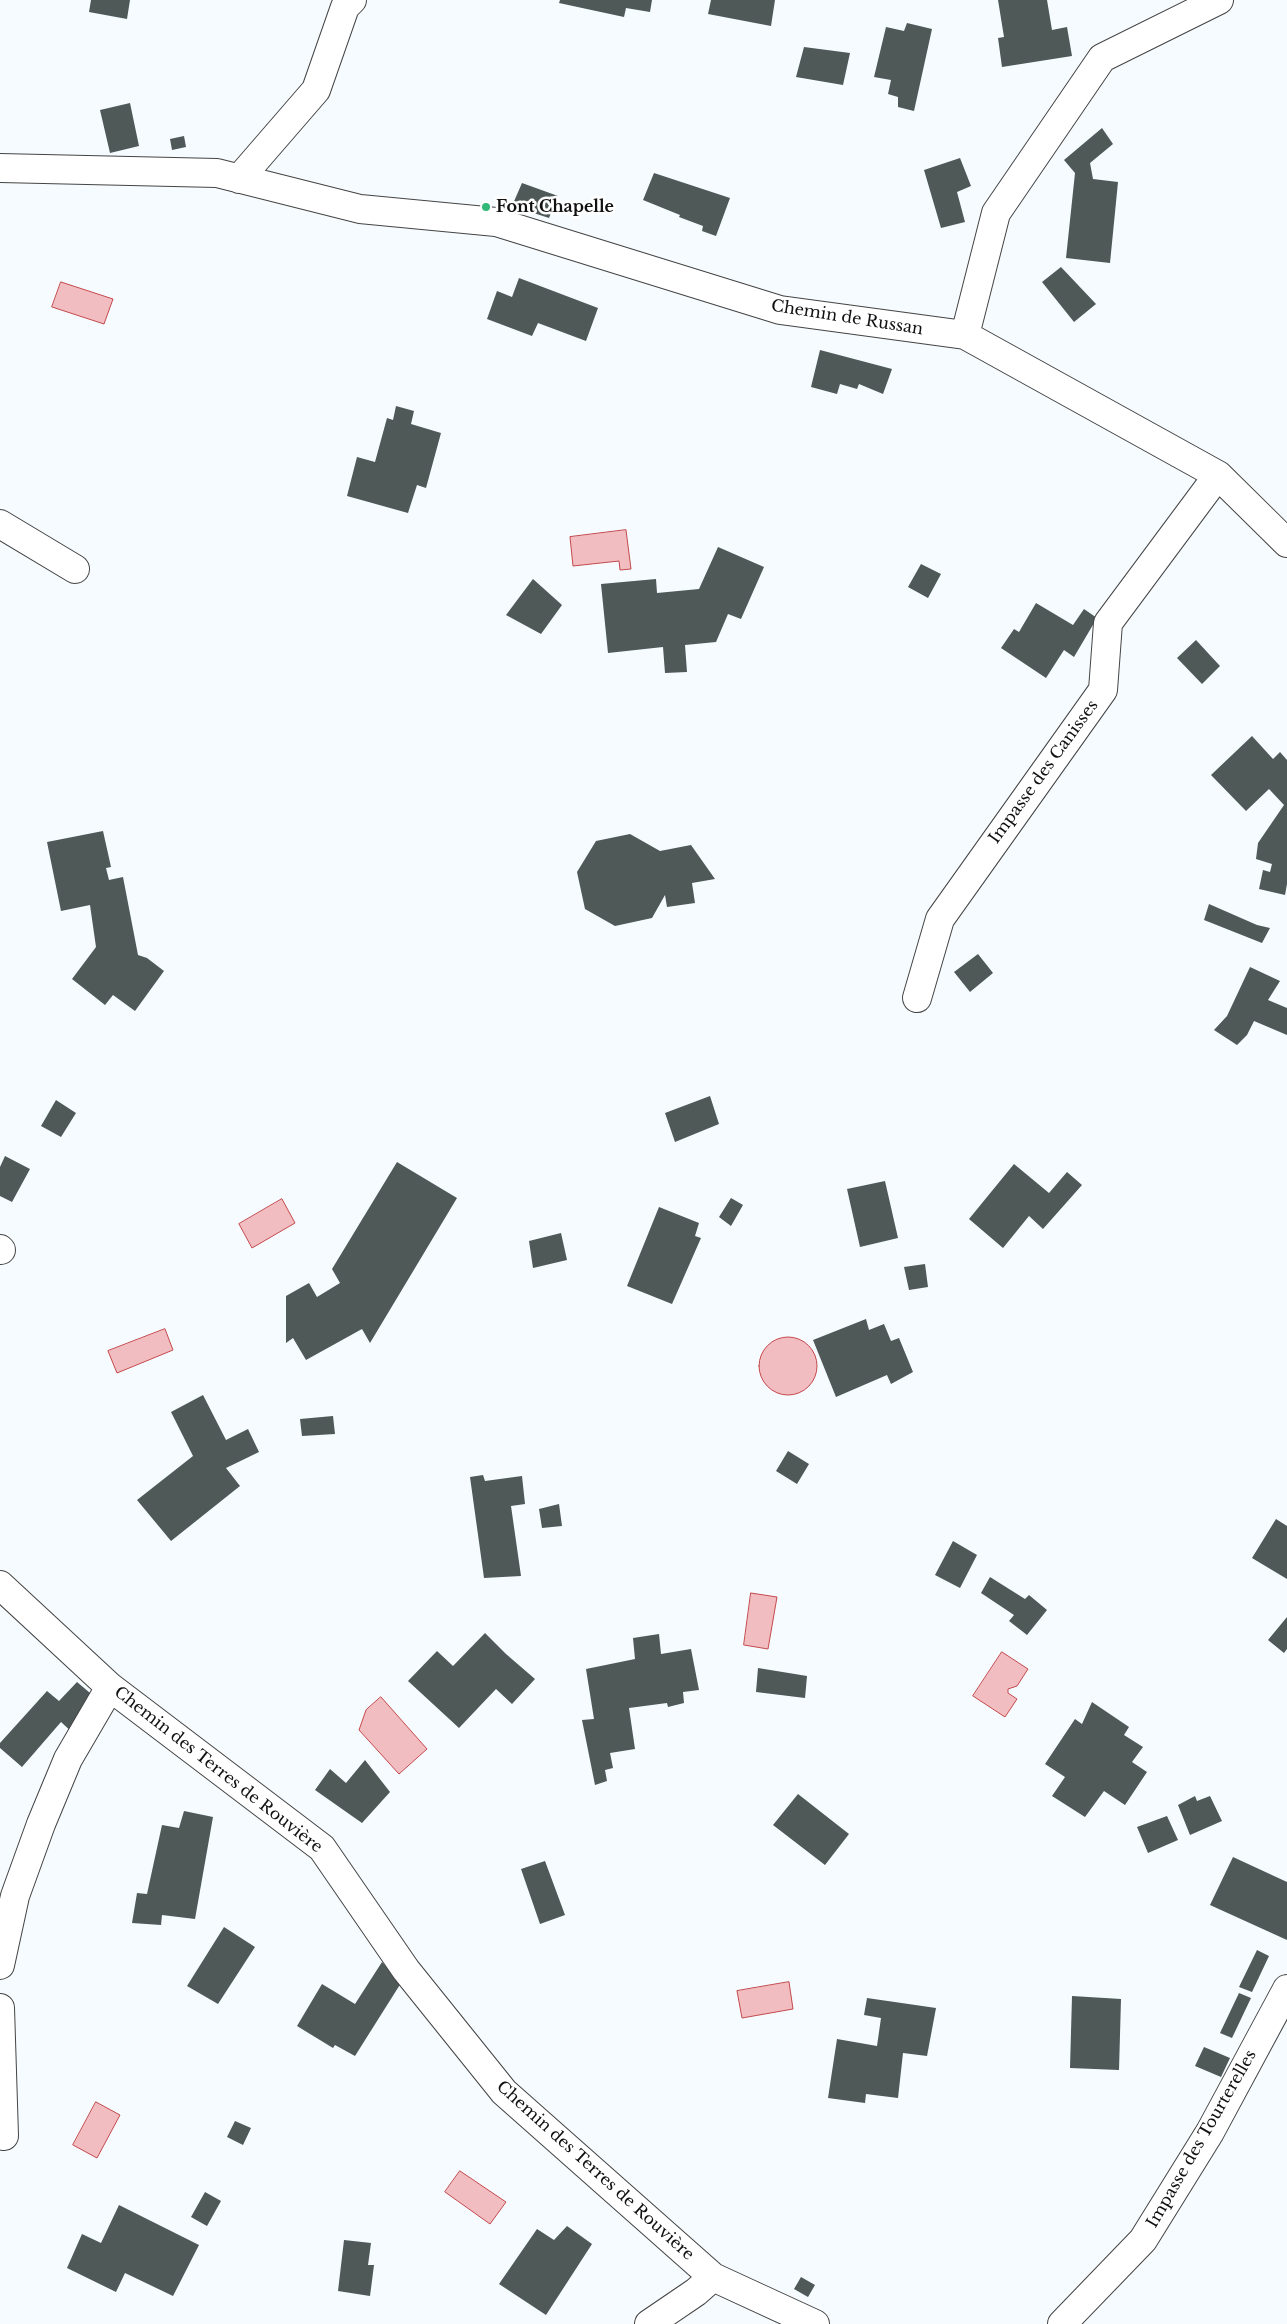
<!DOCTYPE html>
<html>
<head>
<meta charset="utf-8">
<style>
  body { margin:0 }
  canvas { display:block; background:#f5fbfe }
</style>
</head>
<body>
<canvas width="1287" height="2324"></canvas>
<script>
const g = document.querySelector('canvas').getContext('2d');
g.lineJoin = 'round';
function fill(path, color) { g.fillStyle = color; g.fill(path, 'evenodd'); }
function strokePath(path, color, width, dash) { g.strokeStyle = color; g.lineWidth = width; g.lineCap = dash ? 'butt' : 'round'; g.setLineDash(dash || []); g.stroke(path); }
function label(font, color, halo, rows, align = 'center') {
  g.font = font + ' "Libre Baskerville",serif'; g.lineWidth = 5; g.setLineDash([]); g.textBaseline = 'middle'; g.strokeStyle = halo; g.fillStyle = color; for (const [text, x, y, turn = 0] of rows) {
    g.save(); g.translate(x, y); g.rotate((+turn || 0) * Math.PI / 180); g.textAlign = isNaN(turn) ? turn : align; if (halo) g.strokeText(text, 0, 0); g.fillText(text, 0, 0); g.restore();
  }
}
const water = new Path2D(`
  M61,282L113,299L104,324L52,307Z
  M626,530L631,569L620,570L619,561L573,566L570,537Z
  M282,1199L295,1223L252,1248L239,1224Z
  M165,1329L173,1350L117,1373L108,1351Z
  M759 1366a29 29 0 1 1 58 0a29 29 0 1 1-58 0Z
  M751,1593L777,1597L768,1649L744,1645Z
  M1002,1652L1028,1669L1017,1686L1008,1689V1693L1017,1699L1005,1717L973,1696Z
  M381,1697L427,1749L399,1774L359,1730L366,1710Z
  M789,1982L793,2009L742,2018L737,1991Z
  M96,2102L120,2115L97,2158L73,2145Z
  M460,2171L506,2202L490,2224L445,2192Z`);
const building = new Path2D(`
  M91,0H130L127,19L89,12Z
  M560,0H652L650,12L626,8L624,17L559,3Z
  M711,0H775L771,26L708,14Z
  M998,0H1047L1052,30L1067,27L1072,56L1002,67L998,38L1004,37Z
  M907,23L932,29L914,111L898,107V97L888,94L891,80L874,77L886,27L904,31Z
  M804,47L850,53L843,85L796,77Z
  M130,103L139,146L110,153L100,110Z
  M1102,128L1113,144L1090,163L1093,179L1118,182L1110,263L1066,258L1075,173L1064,160Z
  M184,136L186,147L172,150L170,139Z
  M960,158L971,186L957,192L965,222L941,228L924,170Z
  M654,173L730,198L716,236L702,231L703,226L679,217L680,215L643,200Z
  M522,183L558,196L549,218L512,206Z
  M1061,267L1096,304L1074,322L1042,282Z
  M519,278L598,308L586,341L538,323L532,336L487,319L497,291L512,297Z
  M820,350L892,369L883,394L859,384L857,389L840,384L837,394L811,387Z
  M396,406L414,411L411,424L441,433L426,488L417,485L408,513L347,496L357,457L375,462L387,418L393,420Z
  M718,547L764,567L741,619L728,614L716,642L685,645L687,672L665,673L663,647L608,653L601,584L656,579L657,593L699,589Z
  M921,564L941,574L928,598L908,587Z
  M533,579L562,605L541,634L506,615Z
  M1036,603L1073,625L1084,609L1097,618L1074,657L1064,650L1046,678L1001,648L1014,629L1019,632Z
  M1196,640L1220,666L1202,684L1177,658Z
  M1252,736L1273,759L1280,752L1287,760V884L1285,895L1259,889L1263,870L1270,872L1272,864L1256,859L1258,843L1284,805L1269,789L1246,811L1211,775Z
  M103,831L111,867L106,868L109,880L123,877L138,955L147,958L164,971L135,1011L113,995L105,1005L72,979L96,947L90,905L61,911L47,842Z
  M630,834L660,851L691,845L715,879L692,883L695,903L667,907L665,895L652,918L615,926L585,909L577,872L596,841Z
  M1209,904L1257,925L1270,928L1262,943L1204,920Z
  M978,954L993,973L970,992L954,972Z
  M1250,967L1280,981L1268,1000L1287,1008V1035L1254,1021L1247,1035L1237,1045L1214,1030L1227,1016Z
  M710,1096L719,1124L675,1142L665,1113Z
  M56,1100L76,1113L61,1137L41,1126Z
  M5,1156L30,1169L12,1202L0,1196V1167Z
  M397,1162L457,1198L370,1343L362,1329L306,1360L293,1338L286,1343V1296L309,1283L317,1297L340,1283L332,1269Z
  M1014,1164L1049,1193L1067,1172L1082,1185L1043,1229L1029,1216L1003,1248L969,1219Z
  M885,1181L898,1238L860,1247L847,1189Z
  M731,1198L743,1205L731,1226L719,1217Z
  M659,1207L699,1223L695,1236L701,1238L672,1304L627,1286Z
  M561,1233L567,1260L533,1268L529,1241Z
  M925,1264L928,1287L909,1290L904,1267Z
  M866,1319L869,1330L884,1324L891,1341L899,1338L913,1372L891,1384L887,1375L836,1397L813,1340Z
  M203,1395L226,1440L248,1429L259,1452L226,1468L240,1486L171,1541L137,1500L193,1456L171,1412Z
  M333,1416L335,1434L302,1436L300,1419Z
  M788,1451L809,1464L797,1484L776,1471Z
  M483,1475L485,1481L522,1476L525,1504L511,1506L521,1576L484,1578L470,1477Z
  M559,1504L562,1526L542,1528L539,1509Z
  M1276,1519L1287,1526V1579L1252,1558Z
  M953,1541L977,1555L960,1588L935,1575Z
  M990,1577L1025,1599L1029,1595L1047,1610L1027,1635L1009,1621L1014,1615L981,1593Z
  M1287,1617V1649L1284,1653L1268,1640Z
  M485,1633L506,1654L535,1679L512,1704L496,1689L459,1728L408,1681L437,1651L453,1666Z
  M659,1634L661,1654L691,1649L699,1690L683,1692L684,1703L668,1707L667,1703L629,1708L635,1749L610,1753L613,1768L605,1770L607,1781L595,1785L582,1720L594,1719L586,1669L635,1659L633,1638Z
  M758,1668L807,1676L805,1698L756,1692Z
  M77,1682L96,1698L74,1734L61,1722L22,1767L0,1748V1743L47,1691L59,1701Z
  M1092,1702L1129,1727L1124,1735L1143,1747L1132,1762L1147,1772L1125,1805L1104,1791L1085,1817L1052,1796L1065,1777L1045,1764L1075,1719L1082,1724Z
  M365,1760L390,1792L362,1823L315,1790L330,1769L346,1783Z
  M798,1794L849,1834L825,1865L773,1825Z
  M1195,1796L1197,1801L1210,1796L1222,1821L1190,1835L1178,1805Z
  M184,1811L213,1817L195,1919L162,1915L161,1925L132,1923L137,1893L147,1894L162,1825L179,1828Z
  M1167,1816L1178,1840L1148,1853L1137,1827Z
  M1233,1857L1287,1882V1940L1210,1905Z
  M545,1861L565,1915L540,1924L521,1869Z
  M224,1927L255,1947L218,2004L187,1986Z
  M1257,1950L1269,1956L1252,1992L1239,1987Z
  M382,1962L401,1983L355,2056L335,2045L333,2048L297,2026L322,1984L355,2004Z
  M1239,1993L1251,1998L1232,2038L1220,2033Z
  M1072,1996L1121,1999L1119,2070L1070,2068Z
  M867,1998L936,2008L927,2056L903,2053L898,2098L866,2094L865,2103L828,2098L837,2039L877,2046L881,2018L864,2015Z
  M1204,2047L1230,2058L1221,2077L1195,2066Z
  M235,2121L251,2128L243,2145L227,2137Z
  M205,2192L221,2201L207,2226L191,2217Z
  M119,2205L199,2245L173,2296L125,2273L116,2292L67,2268L82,2234L101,2243Z
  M567,2226L592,2244L546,2315L499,2284L537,2229L554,2240Z
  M344,2240L371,2243L368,2265H374L370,2296L338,2291Z
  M801,2277L815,2285L808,2297L794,2289Z`);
const minor = new Path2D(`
  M0,168L217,173L360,209L496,222L780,310L965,335L1218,475L1287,543
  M239,179L316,90L345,7L352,0
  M965,335L996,213L1102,58L1219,0
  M0,524L75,569
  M917,998L940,919L1103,690L1108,623L1218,475
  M0,1249L1,1250
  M0,1585L110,1687L322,1848L406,1970L504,2092L713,2277L815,2324
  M0,1965L15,1896L41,1824L68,1759L110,1687
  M0,2008L4,2136
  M649,2324L696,2292L713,2277
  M1062,2324L1143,2240L1210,2132L1287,1989`);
const markers = [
  [486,207,5,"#32b878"]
];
const poiNames = [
  ["Font Chapelle",496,207]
];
const streetNames = [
  ["Chemin de Russan",847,318,9],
  ["Impasse des Canisses",1044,772,-54],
  ["Chemin des Terres de Rouvière",218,1770,38],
  ["Impasse des Tourterelles",1202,2139,-60],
  ["Chemin des Terres de Rouvière",595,2171,42]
];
fill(water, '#f2bdc0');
strokePath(water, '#c4494c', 1);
fill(building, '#4e5958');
strokePath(minor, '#444', 30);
strokePath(minor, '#fff', 28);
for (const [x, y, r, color] of markers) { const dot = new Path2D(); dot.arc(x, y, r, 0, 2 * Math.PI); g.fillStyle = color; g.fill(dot); strokePath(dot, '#fff', 2); }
label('bold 16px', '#111', '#fff', poiNames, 'left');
label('16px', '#111', '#fff', streetNames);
</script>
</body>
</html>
